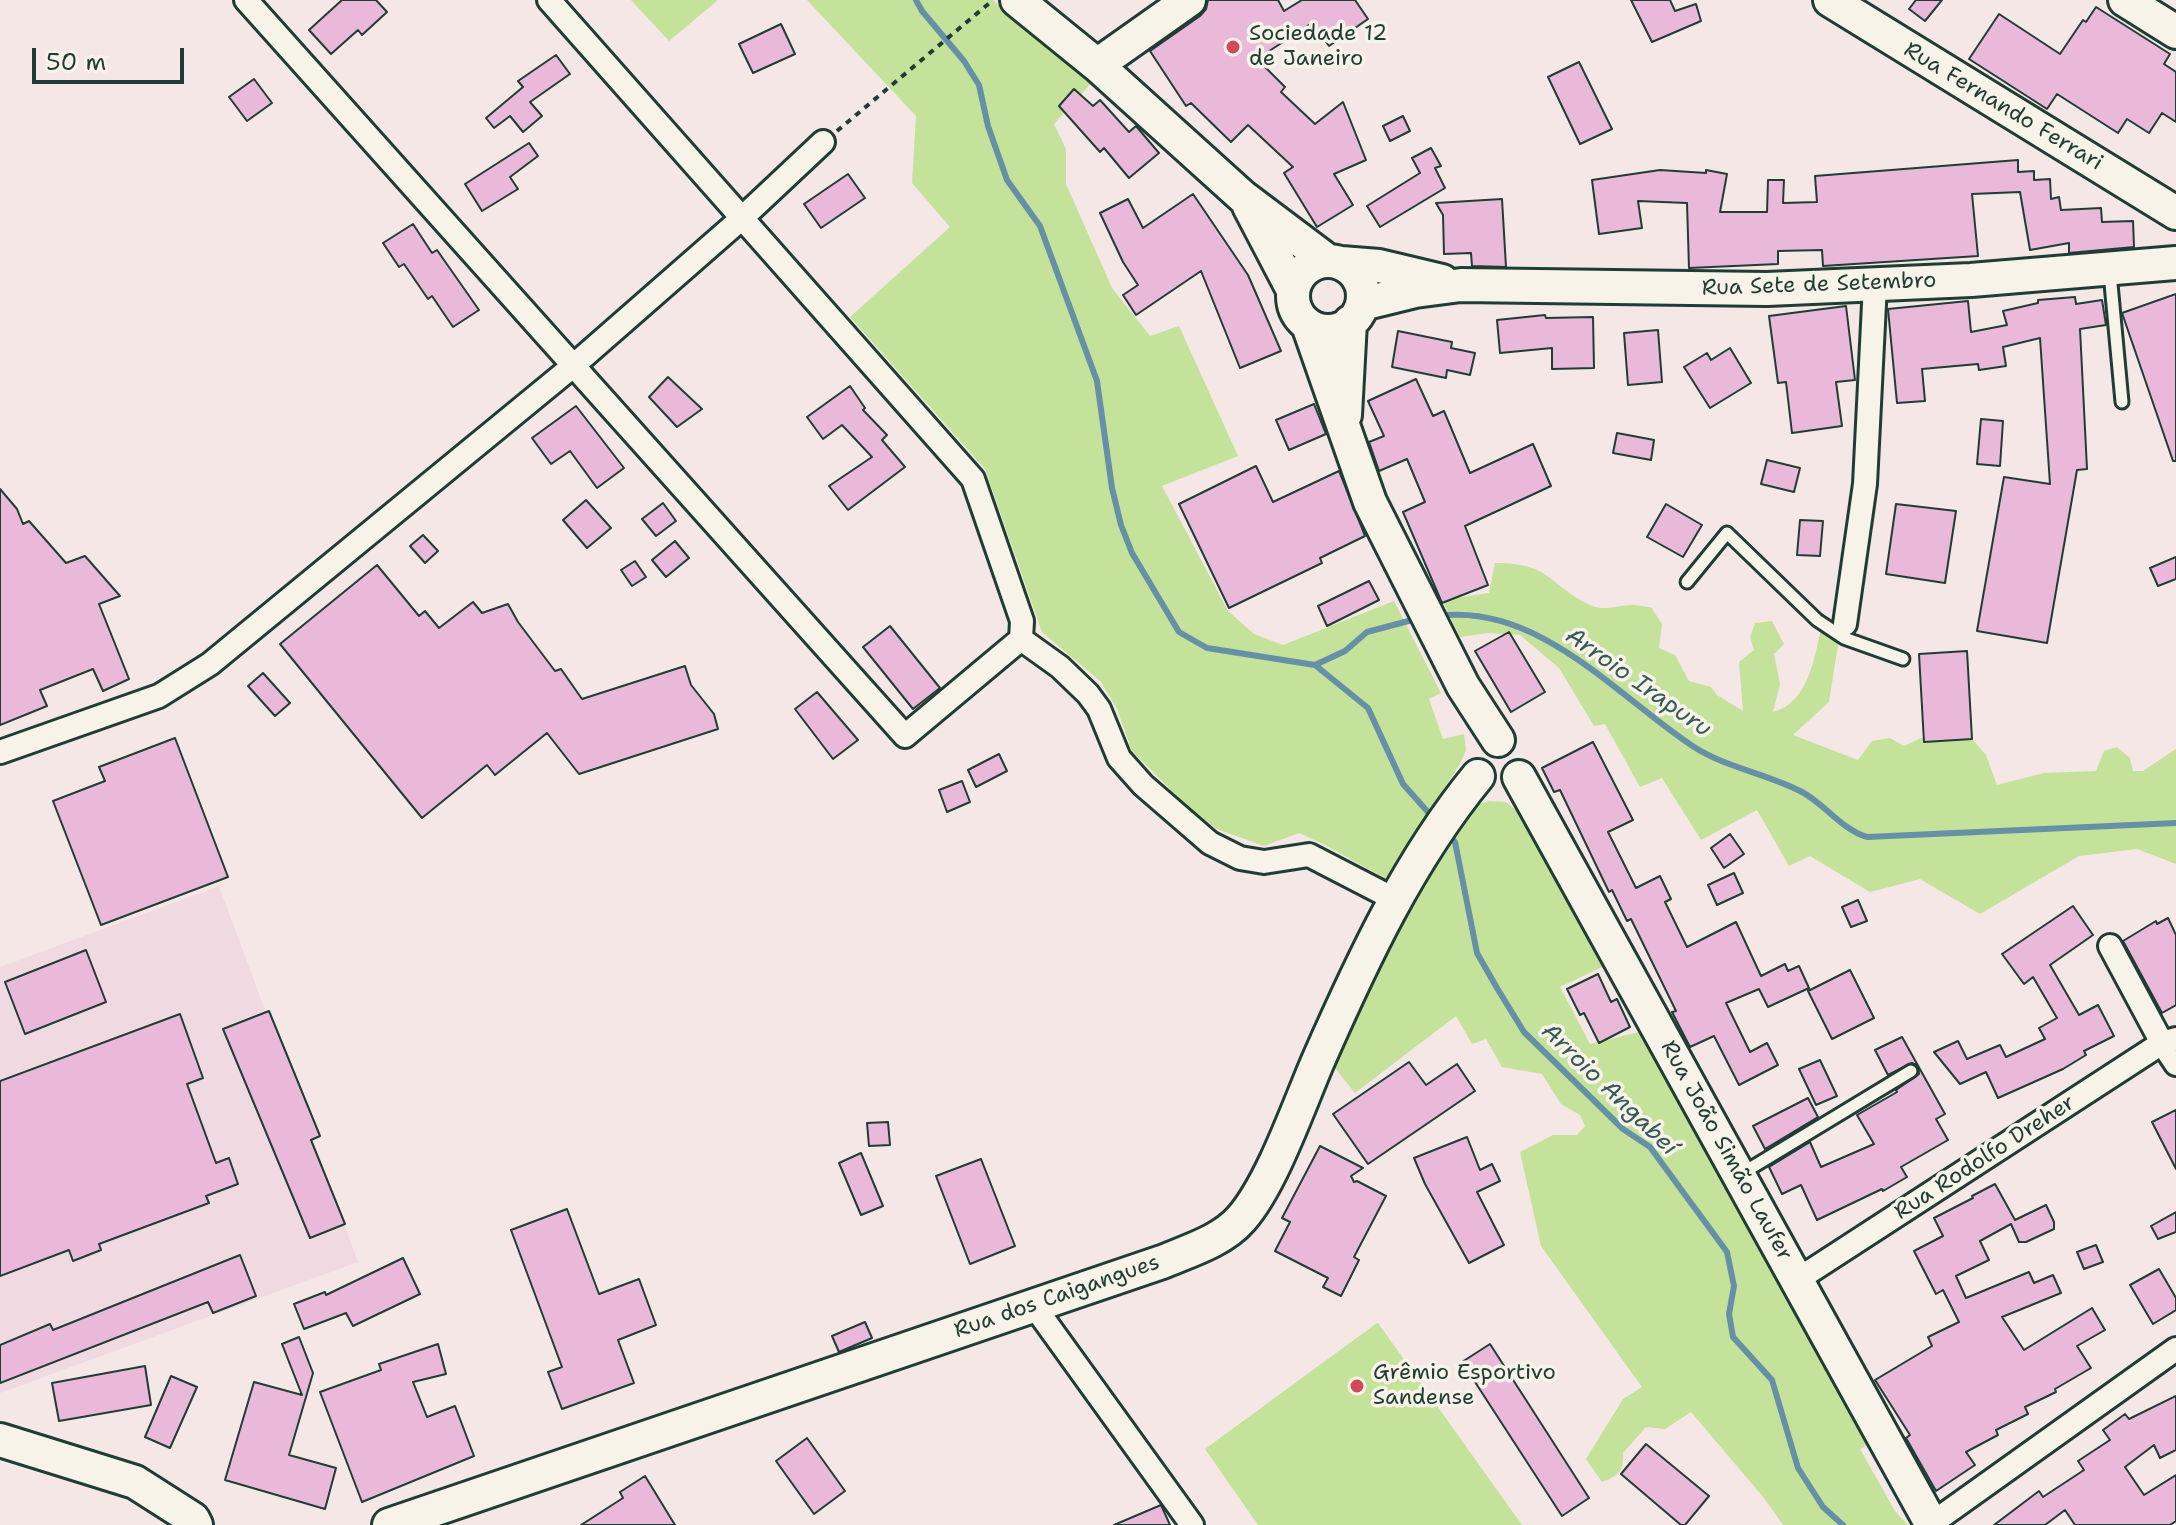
<!DOCTYPE html>
<html>
<head>
<meta charset="utf-8">
<style>
  body { margin:0 }
  #map { position:relative; width:2176px; height:1525px; overflow:hidden; background:#f4e7e5; font-family:"Shantell Sans",sans-serif }
  canvas { display:block }
  .scale { position:absolute; left:32px; top:48px; width:152px; height:36px; box-sizing:border-box; border:4px solid #1f3d34; border-top:0; padding-left:10px; font-size:24px; line-height:28px; white-space:nowrap; color:#1f3d34; -webkit-text-stroke:6px #f7f3e8; paint-order:stroke }
</style>
</head>
<body>
<div id="map">
<canvas width="2176" height="1525"></canvas>
<div class="scale">50 m</div>
</div>
<script>
const g = document.querySelector('canvas').getContext('2d');
g.lineJoin = 'round';
function fill(path, color) { g.fillStyle = color; g.fill(path, 'evenodd'); }
function strokePath(path, color, width, dash) { g.strokeStyle = color; g.lineWidth = width; g.lineCap = dash ? 'butt' : 'round'; g.setLineDash(dash || []); g.stroke(path); }
function label(font, color, halo, rows, align = 'center') {
  g.font = font + ' "Shantell Sans",sans-serif'; g.lineWidth = 7; g.setLineDash([]); g.textBaseline = 'middle'; g.strokeStyle = halo; g.fillStyle = color; for (const [text, x, y, turn = 0] of rows) {
    g.save(); g.translate(x, y); g.rotate((+turn || 0) * Math.PI / 180); g.textAlign = isNaN(turn) ? turn : align; if (halo) g.strokeText(text, 0, 0); g.fillText(text, 0, 0); g.restore();
  }
}
const built = new Path2D(`
  M219,886L358,1262L0,1393V967Z`);
const green = new Path2D(`
  M631,0H718L669,41Z
  M807,0H993L1093,81L1054,124L1066,149V184L1112,288L1150,336L1179,326L1238,456L1162,486L1228,611L1254,634L1283,645L1394,601L1441,693L1429,699L1443,739L1464,734L1466,750L1460,764L1386,879L1325,845L1299,833L1264,846L1217,829L1190,809L1132,751L1117,709L1101,682L1042,632L985,469L850,317L950,227L912,183L916,116Z
  M1495,563C1552,563 1548,585 1590,605C1605,612 1617,605 1633,605C1639,605 1645,607 1651,607L1662,624L1659,648L1675,655L1689,681L1711,687L1717,695L1743,711L1739,662L1754,650L1750,637L1755,623L1772,621L1784,644L1774,654L1780,684L1773,712C1810,702 1814,656 1822,625L1839,638L1829,702L1793,735L1858,760L1872,741L1890,738L1904,746L1921,738L1972,739L1986,755L1997,785L2044,773L2096,771L2104,751L2117,747L2130,758L2133,771H2143L2176,749V864L2137,849L2079,856L1980,914L1920,879L1870,892L1810,856L1789,866L1757,810L1701,840L1662,778L1640,787L1605,724L1594,726L1559,668L1520,635L1488,633L1460,637L1442,600L1489,593Z
  M1489,801L1506,802L1516,810L1604,966L1560,987L1590,1044L1643,1031L1872,1442L1860,1449L1895,1511L1908,1525H1783L1764,1498L1691,1412L1665,1429L1646,1427L1623,1453C1624,1470 1619,1476 1602,1482L1586,1459L1623,1399L1642,1387L1541,1246L1520,1152L1553,1135H1577L1585,1126L1580,1115L1561,1104L1542,1074L1502,1067L1486,1039L1472,1044L1456,1016L1355,1093L1331,1063L1422,881L1474,806Z
  M1377,1323H1378L1522,1525H1258L1205,1449Z`);
const stream = new Path2D(`
  M916,0L922,11L964,61L979,85L988,126L1007,180L1040,226L1097,381L1112,488L1121,525L1132,553L1179,632L1207,648L1315,665L1368,708L1403,784L1435,820
  M1439,616C1539,603 1619,698 1694,747C1727,768 1768,774 1802,792C1826,805 1841,829 1867,837L2176,823
  M1315,665L1345,651L1367,632L1416,619
  M1447,834L1455,842L1477,953L1497,988L1524,1032L1623,1129L1650,1147L1727,1252L1734,1286L1729,1314L1733,1337L1772,1380L1798,1468L1823,1507L1843,1525`);
const building = new Path2D(`
  M342,0H376L387,12L362,35L358,30L331,54L309,30Z
  M1208,0H1278L1284,11L1302,0H1355L1368,19L1329,46L1312,23L1257,59L1285,87L1281,92L1315,124L1343,102L1366,160L1334,174L1353,205L1317,227L1284,173L1293,167L1248,125L1231,142L1191,103L1186,106L1150,51L1200,16L1206,9Z
  M1631,0H1670L1675,11L1696,4L1701,21L1652,42Z
  M1916,0H1942L1925,21L1909,9Z
  M2096,7L2170,54L2164,64L2176,72V122L2162,113L2149,133L2127,119L2118,133L2057,94L2047,109L1969,59L1999,14L2060,54L2083,20L2086,22Z
  M781,24L795,54L753,73L739,44Z
  M556,55L570,74L530,102L542,116L523,132L510,116L494,128L486,118L523,87L518,81Z
  M1579,62L1612,129L1580,144L1548,77Z
  M254,79L272,103L247,121L229,97Z
  M1074,89L1093,106L1100,100L1129,132L1136,126L1159,153L1129,178L1104,148L1100,152L1059,106Z
  M1403,116L1410,131L1390,141L1383,126Z
  M529,143L538,156L510,177L518,189L482,211L465,184Z
  M1431,148L1441,166L1435,168L1445,188L1380,227L1367,206L1420,173L1412,158Z
  M2018,160V172L2034,171V180L2050,179L2051,199L2059,197L2061,210L2101,208L2102,222L2133,221L2134,247L2069,253V243L2030,250L2020,192L1972,194L1978,256L1823,266L1822,250L1778,251V264L1689,268L1687,203L1638,201L1642,228L1599,234L1592,180L1660,170L1706,173V170L1727,174L1720,212H1767L1768,180H1784L1783,203L1817,202L1815,176Z
  M848,174L865,198L821,228L804,204Z
  M1193,194L1248,275L1281,351L1240,368L1201,271L1136,315L1123,295L1138,285L1123,262L1100,213L1128,199L1143,228Z
  M1502,199L1506,267L1472,266L1471,253L1444,254L1443,215L1436,203Z
  M413,224L432,253L437,250L479,310L453,327L432,296L428,299L404,264L399,267L383,243Z
  M2176,294V461H2173L2122,313Z
  M2075,297L2076,304L2102,300L2106,325L2080,329L2087,469L2077,470L2047,643L1977,631L2004,477L2050,484L2040,338L2003,347L2006,366L1979,370L1978,364L1922,369L1925,401L1897,403L1888,309L1968,301L1971,332L2007,325L2003,311L2038,303V300Z
  M1846,306L1855,380L1836,382L1842,426L1792,433L1786,382L1778,383L1769,316Z
  M1545,315L1546,318L1593,317L1594,368L1552,369V348L1500,353L1497,320Z
  M1658,330L1662,382L1628,385L1624,333Z
  M1398,331L1452,342L1451,348L1475,353L1470,375L1447,370L1446,378L1392,367Z
  M1730,348L1751,383L1710,408L1684,367L1707,353L1711,360Z
  M668,377L702,409L677,427L649,397Z
  M1416,379L1433,416L1444,411L1470,473L1533,444L1551,486L1465,526L1488,585L1442,603L1403,512L1425,502L1407,459L1379,471L1369,442L1384,436L1368,401Z
  M850,386L865,408L863,410L887,435L882,440L905,467L848,510L829,486L872,457L842,425L823,439L807,417Z
  M1314,404L1326,434L1289,450L1276,420Z
  M576,406L624,468L597,488L570,451L551,464L532,438Z
  M1981,419L2003,421L2000,466L1977,464Z
  M1617,433L1654,440L1651,460L1613,453Z
  M1767,460L1800,468L1794,492L1761,484Z
  M1256,466L1273,502L1339,471L1365,536L1320,558L1322,563L1229,608L1179,504Z
  M0,489L17,509L23,524L29,521L66,563L85,556L120,596L99,604L129,679L103,691L93,669L40,690L47,706L0,725Z
  M586,500L611,528L587,548L563,520Z
  M663,503L676,521L656,536L642,519Z
  M1666,504L1702,525L1683,557L1647,537Z
  M1896,504L1956,511L1945,583L1886,574Z
  M1800,520L1823,521L1820,556L1797,555Z
  M423,535L438,551L425,563L410,546Z
  M675,541L689,558L666,577L652,560Z
  M2176,557V579L2158,586L2150,568Z
  M635,561L646,577L632,586L621,570Z
  M377,565L419,616L425,611L439,628L473,602L482,613L508,604L518,622L555,671L561,669L582,699L685,666L691,685L714,714L718,729L579,774L547,733L495,775L487,765L422,818L280,644Z
  M1369,581L1379,600L1327,626L1318,606Z
  M890,626L940,688L913,709L863,647Z
  M1509,632L1545,692L1511,712L1475,651Z
  M1967,651L1972,739L1924,742L1919,654Z
  M263,673L290,703L275,716L248,686Z
  M817,692L858,740L833,759L795,709Z
  M175,738L228,877L101,925L53,801L105,781L99,767Z
  M1593,742L1633,820L1608,832L1636,888L1660,876L1671,899L1665,902L1687,947L1736,922L1761,976L1785,964L1788,971L1799,966L1809,988L1768,1007L1759,989L1726,1003L1750,1052L1767,1043L1778,1065L1739,1085L1714,1036L1690,1047L1672,1012L1676,1011L1631,919L1627,921L1612,890L1609,892L1560,790L1554,792L1542,768Z
  M999,754L1007,771L976,787L968,770Z
  M962,781L970,802L947,812L939,790Z
  M1730,834L1744,854L1724,868L1711,848Z
  M1734,873L1743,893L1717,905L1708,885Z
  M1858,900L1867,921L1851,927L1842,907Z
  M2073,906L2093,935L2050,965L2079,1015L2098,1005L2114,1036L2084,1051L2086,1055L2063,1069L1998,1098L1986,1072L1960,1084L1934,1052L1958,1041L1967,1059L2000,1045L2006,1057L2045,1039L2039,1028L2057,1018L2033,977L2024,984L2002,954Z
  M2168,918L2176,935V1005L2162,1013L2123,941L2156,921L2157,924Z
  M86,950L106,1002L25,1034L5,982Z
  M1850,970L1874,1018L1832,1039L1808,991Z
  M1598,974L1611,1002L1617,999L1630,1027L1599,1043L1584,1013L1580,1015L1567,989Z
  M269,1011L320,1136L311,1140L345,1224L310,1238L223,1029Z
  M180,1014L203,1078L187,1084L216,1163L229,1158L238,1184L206,1196L209,1203L99,1244L101,1250L73,1261L69,1250L0,1276V1081Z
  M1902,1037L1945,1114L1936,1119L1948,1140L1901,1167L1907,1177L1883,1191L1882,1189L1817,1220L1801,1185L1782,1194L1769,1167L1810,1142L1821,1167L1874,1144L1857,1115L1897,1092L1896,1090L1919,1074L1918,1066L1912,1063L1888,1075L1875,1050Z
  M1820,1060L1837,1096L1816,1105L1799,1069Z
  M1409,1062L1426,1085L1457,1064L1475,1091L1368,1164L1333,1114Z
  M1808,1098L1818,1117L1765,1149L1753,1126Z
  M2176,1110V1169L2152,1122Z
  M888,1122L890,1145L869,1146L867,1123Z
  M1467,1137L1480,1170L1492,1164L1500,1181L1477,1192L1504,1245L1469,1263L1425,1184L1414,1158Z
  M1320,1146L1363,1168L1351,1176L1354,1182L1357,1181L1386,1196L1354,1257L1359,1260L1341,1296L1323,1287L1328,1278L1275,1251L1290,1222L1282,1218Z
  M861,1153L883,1206L861,1215L839,1163Z
  M981,1159L1015,1246L970,1264L936,1176Z
  M1995,1184L2015,1220L2046,1205L2054,1222V1229L2026,1242H2019L2011,1224L1980,1241L1989,1260L1956,1276L1966,1298L2029,1272L2034,1283L2053,1275L2061,1293L2002,1317L2024,1350L2092,1308L2105,1330L2077,1346L2091,1368L2055,1389L2056,1392L2025,1407L2028,1414L1996,1430L1998,1435L1966,1452L1975,1465L1936,1491L1906,1438L1910,1435L1875,1380L1932,1346L1928,1337L1959,1322L1943,1290L1936,1294L1914,1251L1943,1236L1934,1218L1973,1198L1972,1196Z
  M567,1209L599,1294L639,1279L656,1325L618,1340L634,1383L562,1409L548,1372L562,1367L511,1230Z
  M2176,1212V1232L2158,1239L2151,1226Z
  M2096,1245L2103,1262L2084,1269L2077,1252Z
  M240,1255L256,1296L213,1313L208,1302L0,1383V1345L50,1324L53,1330Z
  M403,1258L420,1294L353,1326L346,1313L304,1329L294,1304L325,1292L326,1295Z
  M2159,1269L2176,1298V1310L2153,1324L2130,1285Z
  M865,1322L872,1338L839,1352L832,1336Z
  M299,1337L313,1373L289,1455L336,1468L325,1509L225,1480L254,1382L302,1395L282,1344Z
  M438,1344L446,1374L413,1382L427,1417L455,1406L474,1456L362,1502L320,1392L381,1370L379,1364Z
  M1490,1344L1589,1498L1562,1516L1462,1362Z
  M145,1366L151,1405L59,1421L52,1383Z
  M171,1376L197,1387L170,1448L145,1437Z
  M2176,1396V1450L2160,1458L2154,1445L2125,1467L2144,1495L2176,1475V1521L2170,1525H2075L2065,1510L2045,1525H1994L2039,1491L2043,1497L2084,1470L2078,1461L2110,1440L2103,1430L2125,1414L2129,1419Z
  M807,1438L845,1491L814,1514L776,1461Z
  M1646,1444L1709,1496L1685,1525H1681L1621,1474Z
  M645,1476L675,1525H581L623,1498L620,1492Z
  M1161,1505L1170,1525H1114Z`);
const path = new Path2D(`
  M837,131L993,0`);
const lane = new Path2D(`
  M2110,273L2122,402
  M1687,582L1727,533L1817,620L1844,638L1845,624
  M1844,638L1903,659
  M1741,1174L1911,1071`);
const street = new Path2D(`
  M246,0L905,736L1021,639L1022,621L973,479L549,0
  M1845,624L1865,484L1875,284
  M1021,639L1060,667L1088,694L1099,709L1119,758L1143,785L1210,843L1240,858L1264,862L1309,855L1396,900
  M0,752L159,696L210,664L573,366L741,219L823,142
  M2110,946L2162,1043L2176,1064
  M1797,1280L2162,1043L2176,1039
  M1034,1306L1192,1525
  M1931,1524L2176,1349`);
const secondary = new Path2D(`
  M1017,0L1097,65L1243,197L1328,261
  M1830,0L2176,213
  M2125,0L2176,32
  M1097,65L1189,0
  M1249,206L1293,290
  M1293 296a35 35 0 1 1 70 0a35 35 0 1 1-70 0Z
  M1341,263L1379,266L1442,281
  M1362,304L1415,291L1461,285L1767,289L1971,280L2176,263
  M1308,325L1370,502L1463,686L1498,740
  M1345,415L1350,322
  M1519,777L1932,1525
  M0,1440L135,1482L193,1519L196,1525
  M389,1525L1162,1262C1188,1251 1222,1241 1241,1219C1272,1184 1299,1105 1318,1061C1362,961 1409,860 1478,776`);
const markers = [
  [1233,47,8,"#d1495b"],
  [1357,1386,8,"#d1495b"]
];
const poiNames = [
  ["Sociedade 12",1249,34],
  ["de Janeiro",1249,59],
  ["Grêmio Esportivo",1373,1373],
  ["Sandense",1373,1398]
];
const streetNames = [
  ["Rua Fernando Ferrari",2003,107,31],
  ["Rua Sete de Setembro",1819,285,-2],
  ["Rua João Simão Laufer",1726,1151,61],
  ["Rua Rodolfo Dreher",1985,1158,-33],
  ["Rua dos Caigangues",1057,1297,-19]
];
const waterNames = [
  ["Arroio Irapuru",1638,683,35],
  ["Arroio Angabeí",1609,1090,44]
];
fill(built, '#f1d9e2');
fill(green, '#c4e29a');
strokePath(stream, '#6590a5', 6);
fill(building, '#eab9da');
strokePath(building, '#1f3d34', 2);
strokePath(lane, '#1f3d34', 17);
strokePath(street, '#1f3d34', 28);
strokePath(secondary, '#1f3d34', 38);
strokePath(path, '#1f3d34', 4, [6, 6]);
strokePath(lane, '#f7f3e8', 11);
strokePath(street, '#f7f3e8', 22);
strokePath(secondary, '#f7f3e8', 32);
for (const [x, y, r, color] of markers) { const dot = new Path2D(); dot.arc(x, y, r, 0, 2 * Math.PI); g.fillStyle = color; g.fill(dot); strokePath(dot, '#f7f3e8', 3); }
label('22px', '#1f3d34', '#f7f3e8', poiNames, 'left');
label('22px', '#1f3d34', '#f7f3e8', streetNames);
label('italic 24px', '#36595a', '#f7f3e8', waterNames);
</script>
</body>
</html>
